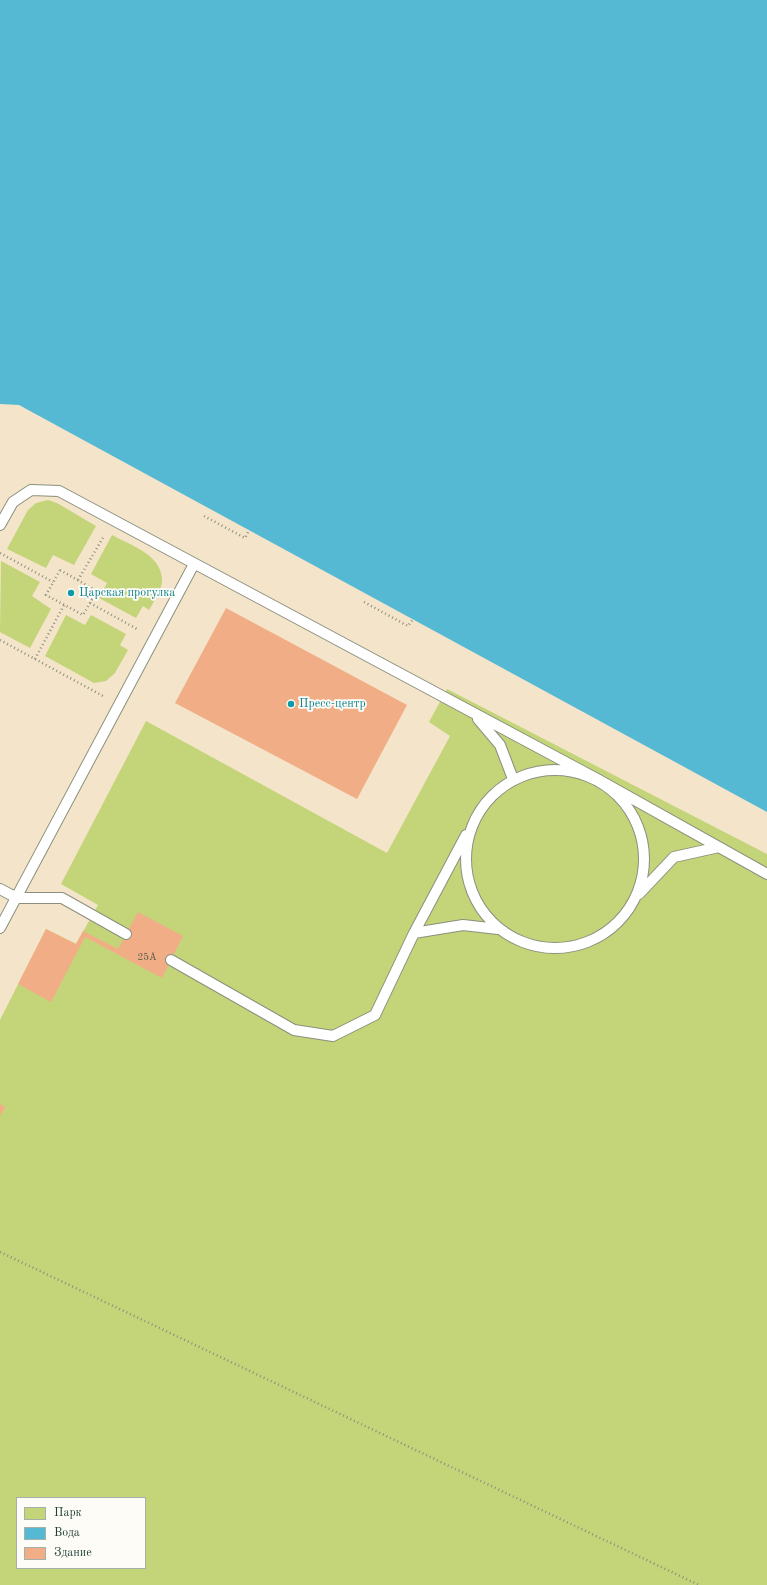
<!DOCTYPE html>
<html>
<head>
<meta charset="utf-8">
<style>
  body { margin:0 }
  #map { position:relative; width:767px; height:1585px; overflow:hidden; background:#f4e4ca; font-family:"Old Standard TT",serif }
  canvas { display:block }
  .legend { position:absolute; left:16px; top:1497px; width:130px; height:72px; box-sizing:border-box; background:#fdfcf7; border:1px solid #a4b0a9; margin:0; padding:5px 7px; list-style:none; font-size:12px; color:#1f3d34 }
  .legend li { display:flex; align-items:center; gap:8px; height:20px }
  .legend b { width:20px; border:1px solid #a4b0a9 }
</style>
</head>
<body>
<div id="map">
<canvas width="767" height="1585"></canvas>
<ul class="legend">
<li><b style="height:11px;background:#c3d578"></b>Парк</li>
<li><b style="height:11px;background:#56b9d4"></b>Вода</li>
<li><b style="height:11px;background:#f1ae86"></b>Здание</li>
</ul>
</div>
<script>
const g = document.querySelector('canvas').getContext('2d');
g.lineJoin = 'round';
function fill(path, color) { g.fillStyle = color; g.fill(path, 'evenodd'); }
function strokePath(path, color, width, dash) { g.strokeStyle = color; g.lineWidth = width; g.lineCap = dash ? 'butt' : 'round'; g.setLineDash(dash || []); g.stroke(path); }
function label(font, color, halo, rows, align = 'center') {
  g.font = font + ' "Old Standard TT",serif'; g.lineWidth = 3.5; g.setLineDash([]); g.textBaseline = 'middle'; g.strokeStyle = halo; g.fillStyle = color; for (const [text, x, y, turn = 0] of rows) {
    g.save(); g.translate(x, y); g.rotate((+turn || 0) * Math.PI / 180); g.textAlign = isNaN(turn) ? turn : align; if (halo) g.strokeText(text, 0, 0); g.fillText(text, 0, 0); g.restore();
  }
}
const green = new Path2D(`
  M48,500L57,503L96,526L74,565L53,555L46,568L7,549L28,510L36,503Z
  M112,535C130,545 160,554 162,578C163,589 154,601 149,610L143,606L136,618L99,598L107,583L91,574Z
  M1,561L40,582L32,596L51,609L30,648L0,632Z
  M66,615L85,625L91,615L126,634L120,645L128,650L115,673L106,681L94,683L45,656Z
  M447,689L767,854V1585H0V1020L46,929L76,944L98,905L61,884L146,721L387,853L450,736L429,722ZM17,1498H145V1568H17Z`);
const water = new Path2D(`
  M0,0H767V812L19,405L0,404Z`);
const building = new Path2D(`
  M226,608L407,705L357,799L175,703Z
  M138,912L183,936L162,978L85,937L51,1002L18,984L46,929L76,944L83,931L118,949Z
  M0,1104L5,1107L0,1116Z`);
const path = new Path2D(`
  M204,516L245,538L249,530
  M0,553L53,582
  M60,570L97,591L83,615L46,595Z
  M78,580L104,536
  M364,602L408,626L413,619
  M90,603L139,630
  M0,640L103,696
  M35,659L64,605
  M0,1252L699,1585`);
const lane = new Path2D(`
  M0,525L13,502L31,490L59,491L599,780L767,874
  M478,719L500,745L513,779
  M466 859a89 89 0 1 1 178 0a89 89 0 1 1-178 0Z
  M0,889L17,898H62L126,934
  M639,894L674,857L719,847
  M0,928L194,564
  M414,933L463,925L498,929
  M171,960L294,1030L333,1036L375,1015L414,933L466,835`);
const markers = [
  [71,593,4,"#0f9aa8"],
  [291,704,4,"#0f9aa8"]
];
const numberNames = [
  ["25А",147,957]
];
const cultureNames = [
  ["Царская прогулка",79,593],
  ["Пресс-центр",299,704]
];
fill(green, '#c3d578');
fill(water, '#56b9d4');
fill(building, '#f1ae86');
strokePath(lane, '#8a907f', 12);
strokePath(path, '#8a907f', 2.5, [1, 3]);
strokePath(lane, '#fff', 10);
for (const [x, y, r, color] of markers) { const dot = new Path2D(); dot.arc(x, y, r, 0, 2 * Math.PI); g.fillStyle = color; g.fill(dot); strokePath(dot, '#fdfcf7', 1.5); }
label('10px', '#545948', null, numberNames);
label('12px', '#0d838f', '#fdfcf7', cultureNames, 'left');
</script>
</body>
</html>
